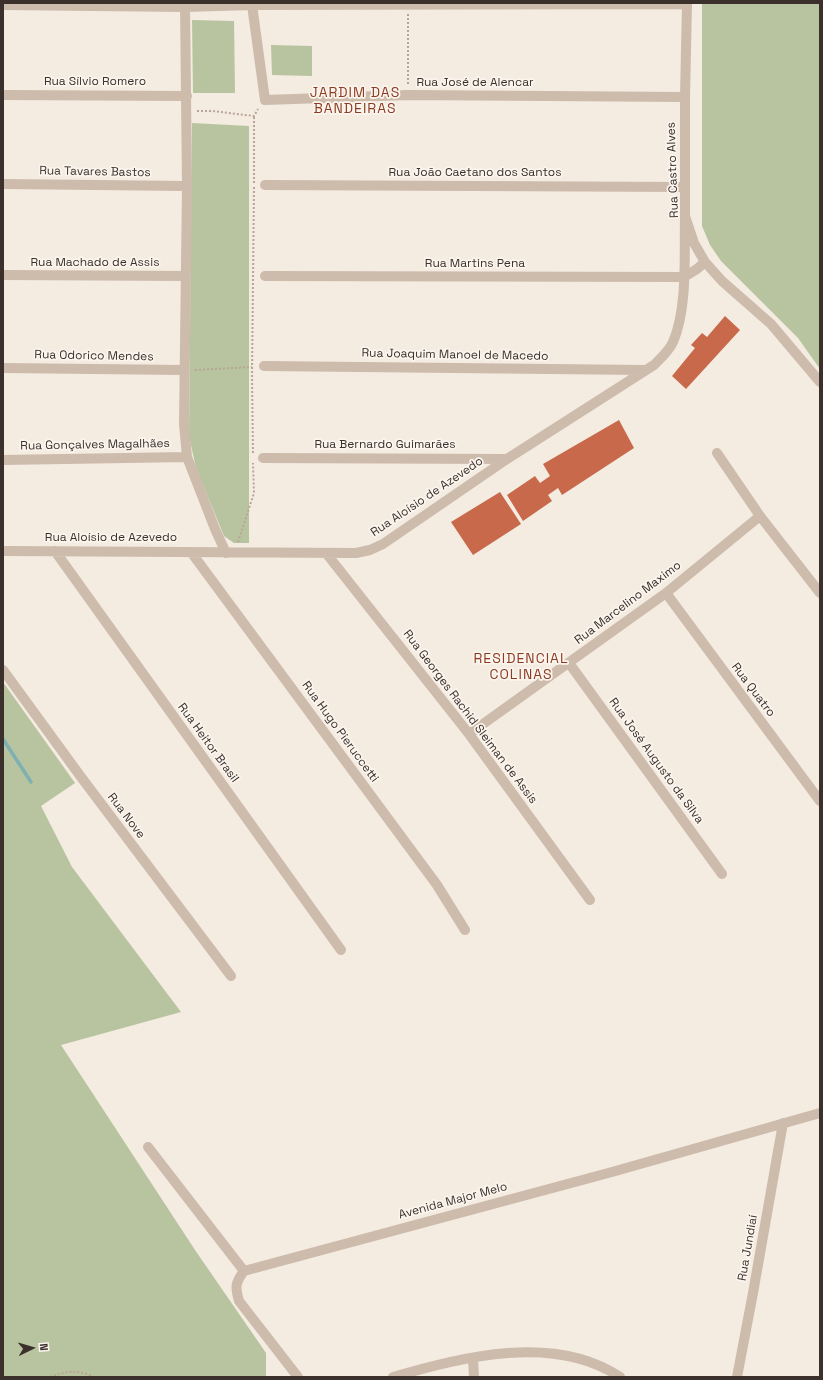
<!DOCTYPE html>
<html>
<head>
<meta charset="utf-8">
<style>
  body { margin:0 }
  #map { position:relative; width:823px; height:1380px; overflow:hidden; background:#f4ebe1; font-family:"Space Grotesk",sans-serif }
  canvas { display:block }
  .frame { position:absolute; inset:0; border:4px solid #3b302b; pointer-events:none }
  .north { position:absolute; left:12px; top:1328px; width:40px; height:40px; -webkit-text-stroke:3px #fbf5ee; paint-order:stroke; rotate:85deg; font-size:11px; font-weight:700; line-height:16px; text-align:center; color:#3b302b }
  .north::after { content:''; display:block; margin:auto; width:14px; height:18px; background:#3b302b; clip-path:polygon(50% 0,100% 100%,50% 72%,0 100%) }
</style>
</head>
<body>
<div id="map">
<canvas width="823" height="1380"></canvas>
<div class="frame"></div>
<div class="north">N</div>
</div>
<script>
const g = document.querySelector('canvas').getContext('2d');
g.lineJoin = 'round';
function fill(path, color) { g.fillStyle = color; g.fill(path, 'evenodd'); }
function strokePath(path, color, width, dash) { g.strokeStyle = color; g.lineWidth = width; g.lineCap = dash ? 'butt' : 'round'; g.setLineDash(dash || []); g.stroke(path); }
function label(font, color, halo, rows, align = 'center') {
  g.font = font + ' "Space Grotesk",sans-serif'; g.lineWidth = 3.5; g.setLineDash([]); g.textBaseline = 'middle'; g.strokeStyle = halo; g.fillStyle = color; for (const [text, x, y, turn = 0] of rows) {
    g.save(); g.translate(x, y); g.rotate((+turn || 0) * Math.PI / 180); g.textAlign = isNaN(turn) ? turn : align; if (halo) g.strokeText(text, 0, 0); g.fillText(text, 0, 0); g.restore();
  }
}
const green = new Path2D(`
  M702,3H820V369L798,338L721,261L710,245L702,226Z
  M192,20L234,21L235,93H193Z
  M271,45L312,46V76L272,75Z
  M192,123L249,126V543H234L224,536L196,468L189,436Z
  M3,682L75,783L41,806L72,867L181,1012L61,1045L195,1250L266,1353V1377H3Z`);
const stream = new Path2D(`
  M3,739L31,782`);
const building = new Path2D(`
  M725,316L740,330L686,389L672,376L695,348L691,345L702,333L707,337Z
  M619,420L634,448L562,495L558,488L548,495L552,501L523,521L507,495L535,476L540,483L550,476L543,464Z
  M500,492L521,524L473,555L451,522Z`);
const path = new Path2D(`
  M408,14V84
  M197,111H212L254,116L258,109
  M254,183V116
  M195,370L252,367
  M253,453L252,376L254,187
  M238,542L254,493L253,463
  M50,1377C67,1371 77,1369 94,1377`);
const minor = new Path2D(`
  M185,3L187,186L184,424L187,457L215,529L226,553
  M687,3L685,97V216L694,243L705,262L722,281L771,324L820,382
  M3,5L185,7L252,5L687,4
  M252,5L265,100L408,95L685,97
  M3,95L187,96
  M3,184L187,186
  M265,185L685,187
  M3,275L186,276
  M265,276L684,277L697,269L705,262
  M264,366L645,370
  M3,368L184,370
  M717,453L760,516L820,593
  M263,458L507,459
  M3,460L187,457
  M3,551L356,553L370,550L383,544L507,459L654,365C661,358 669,351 673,342C688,308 684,253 685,216
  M55,551L341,950
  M191,552L437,885L465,930
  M326,553L469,734L590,900
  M666,593L820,801
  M569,663L722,874
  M3,670L81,777L231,976
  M469,734L666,593L760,516
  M148,1147L244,1271L612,1172L820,1113
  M244,1271C235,1283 235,1287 239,1301L298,1377
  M473,1358L474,1377
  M393,1377C463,1357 554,1333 620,1377
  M737,1377L753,1293L783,1123`);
const streetNames = [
  ["Rua Sílvio Romero",95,82],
  ["Rua José de Alencar",475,83],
  ["Rua Castro Alves",673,170,-92],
  ["Rua Tavares Bastos",95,172,1],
  ["Rua João Caetano dos Santos",475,173],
  ["Rua Machado de Assis",95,263],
  ["Rua Martins Pena",475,264],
  ["Rua Joaquim Manoel de Macedo",455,355,1],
  ["Rua Odorico Mendes",94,356,1],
  ["Rua Gonçalves Magalhães",95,445,-1],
  ["Rua Bernardo Guimarães",385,445],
  ["Rua Aloísio de Azevedo",427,497,-34],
  ["Rua Aloísio de Azevedo",111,538],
  ["Rua Marcelino Maximo",628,603,-37],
  ["Rua Quatro",753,690,53],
  ["Rua Georges Rachid Sleiman de Assis",470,717,53],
  ["Rua Hugo Pieruccetti",340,732,54],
  ["Rua Heitor Brasil",208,743,54],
  ["Rua José Augusto da Silva",656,761,54],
  ["Rua Nove",126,816,53],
  ["Avenida Major Melo",453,1201,-15],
  ["Rua Jundiaí",748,1248,-80]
];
const quarterNames = [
  ["JARDIM DAS",355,93],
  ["BANDEIRAS",355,109],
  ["RESIDENCIAL",521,659],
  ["COLINAS",521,675]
];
fill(green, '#b8c4a0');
strokePath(stream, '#7fb0b2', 3.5);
fill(building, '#c8694b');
strokePath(path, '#b9a596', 2, [2, 2]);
strokePath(minor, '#cdbbac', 10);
label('12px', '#3b302b', '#fbf5ee', streetNames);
g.letterSpacing = '1px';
label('14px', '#8c3b22', '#fbf5ee', quarterNames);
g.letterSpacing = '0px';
</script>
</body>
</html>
